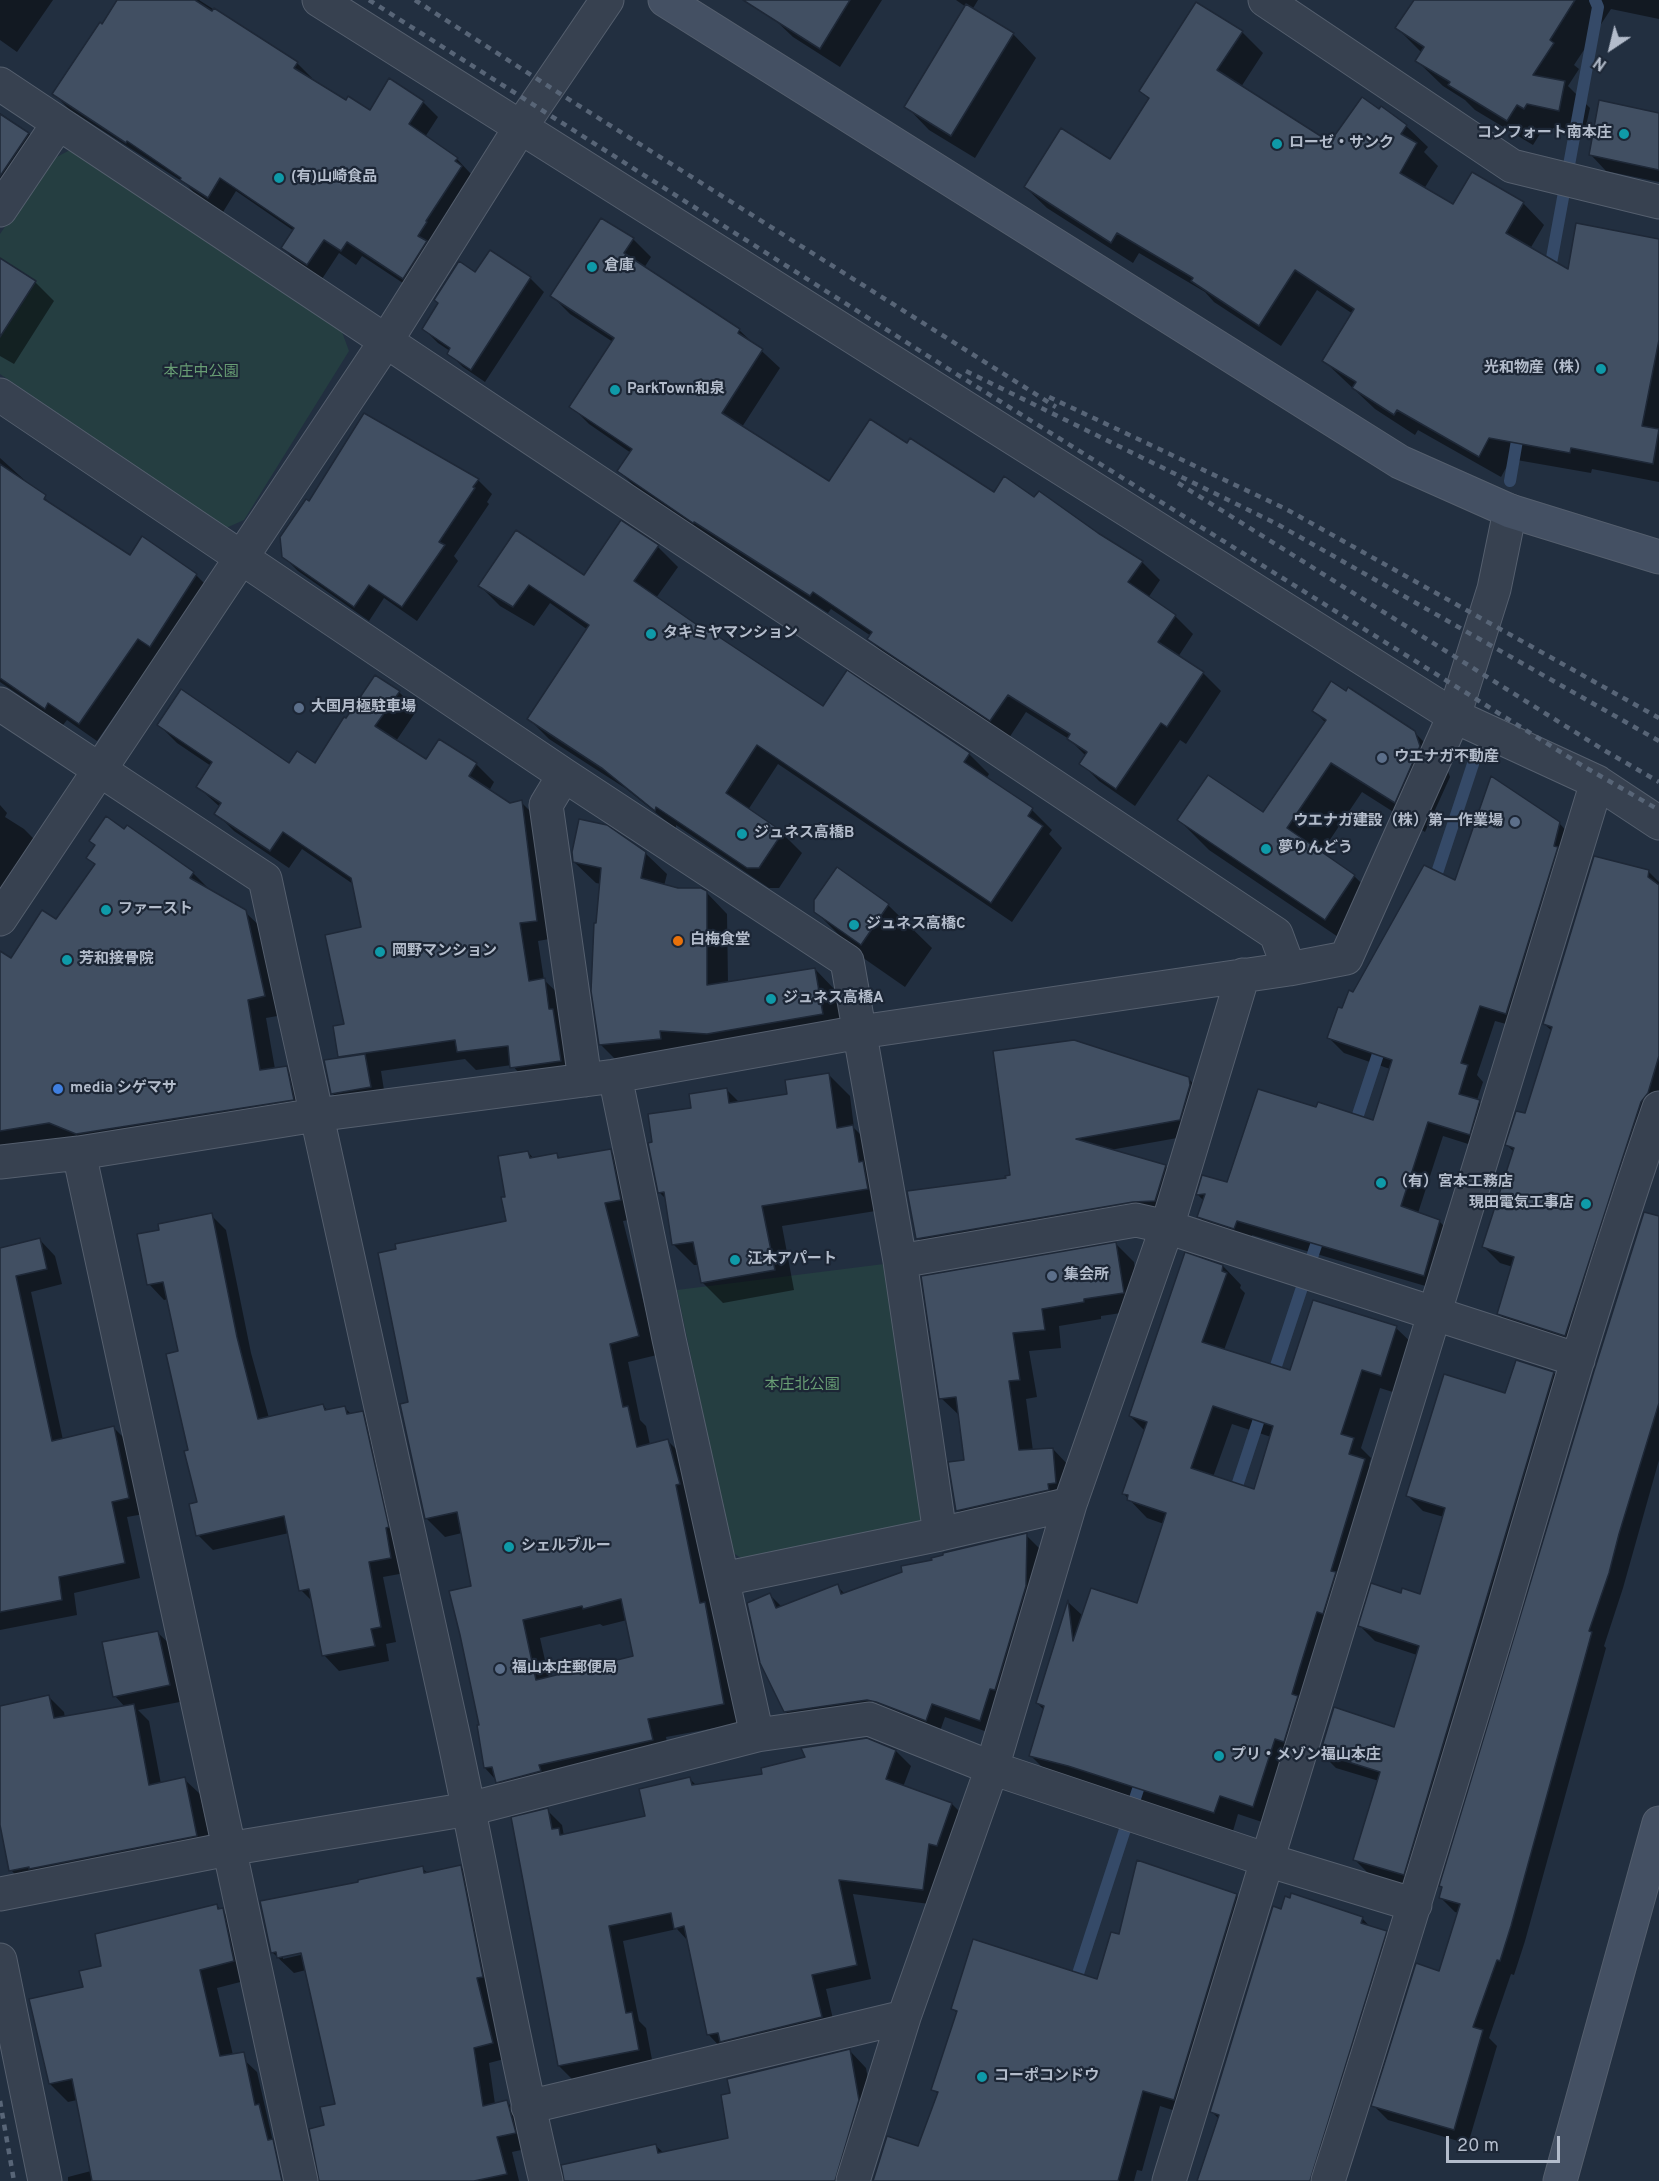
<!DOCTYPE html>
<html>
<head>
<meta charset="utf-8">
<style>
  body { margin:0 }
  #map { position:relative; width:1659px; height:2181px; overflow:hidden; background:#222f40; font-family:Overpass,sans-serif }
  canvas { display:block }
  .north { position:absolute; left:1581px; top:18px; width:60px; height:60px; -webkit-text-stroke:4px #1c2635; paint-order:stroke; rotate:215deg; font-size:16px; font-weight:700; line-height:24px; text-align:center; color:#b3bccb }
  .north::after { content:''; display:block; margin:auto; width:21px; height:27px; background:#b3bccb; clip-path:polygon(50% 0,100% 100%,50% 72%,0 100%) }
  .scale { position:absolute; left:1446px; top:2136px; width:114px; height:27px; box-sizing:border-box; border:3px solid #b3bccb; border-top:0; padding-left:8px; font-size:18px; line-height:21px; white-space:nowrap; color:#b3bccb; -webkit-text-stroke:4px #1c2635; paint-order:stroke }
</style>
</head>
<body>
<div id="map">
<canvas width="1659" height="2181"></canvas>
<div class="north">N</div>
<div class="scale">20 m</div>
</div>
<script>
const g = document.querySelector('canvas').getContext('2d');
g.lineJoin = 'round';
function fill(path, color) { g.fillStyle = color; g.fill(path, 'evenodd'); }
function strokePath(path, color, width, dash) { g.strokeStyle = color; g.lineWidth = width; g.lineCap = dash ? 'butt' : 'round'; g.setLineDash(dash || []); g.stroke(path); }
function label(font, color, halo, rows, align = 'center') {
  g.font = font + ' Overpass,"Noto Sans JP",sans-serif'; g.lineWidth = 4.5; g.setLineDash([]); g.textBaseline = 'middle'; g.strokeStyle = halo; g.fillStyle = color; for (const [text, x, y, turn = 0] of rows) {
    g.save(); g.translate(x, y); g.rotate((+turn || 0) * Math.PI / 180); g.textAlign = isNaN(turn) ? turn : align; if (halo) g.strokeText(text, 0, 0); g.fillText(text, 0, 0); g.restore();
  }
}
const green = new Path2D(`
  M72,149L342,332L349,351L244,520L226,528L0,374V234L49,161Z
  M884,1264L928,1525L748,1563L732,1552L677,1290Z`);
const shadow = new Path2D(`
  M0,0H53L17,52L0,40Z
  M118,0H199L297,63L312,78L311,80L346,102L370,112L423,102L438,117L425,137L457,159L471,174L470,176L476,182L418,293L362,256L356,265L339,253L322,279L297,263L283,248L294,231L236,191L223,212L196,195L186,184L69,109L54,94Z
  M784,0H882L840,67L793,37L773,18Z
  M956,0H978L972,10L1013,34L1036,58L975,158L929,130L906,106L966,7Z
  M1415,0H1659V19L1611,9L1574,65L1579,69L1568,86L1590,108L1584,135L1553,128L1550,133L1543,129L1533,145L1475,110L1465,100L1443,86L1417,61L1422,53L1397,28Z
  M1242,32L1263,53L1241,87L1330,144L1381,108L1406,126L1428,147L1424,152L1438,166L1424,189L1454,206L1523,203L1544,225L1530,249L1569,272L1659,240V482L1592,469L1591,473L1511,459L1501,477L1418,430L1415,435L1375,409L1324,361L1353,314L1317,290L1281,346L1214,302L1205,292L1139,253L1133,263L1047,208L1025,187L1111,161L1149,99L1141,91Z
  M0,113L29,133L48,152L0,212Z
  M1659,114V182L1606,171L1591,155Z
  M633,239L651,257L644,268L739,330L780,368L742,427L830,483L907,445L994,494L1035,499L1097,534L1142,562L1160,580L1148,598L1175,616L1193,634L1178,657L1203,673L1221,691L1186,744L1180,740L1135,806L1099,781L1081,763L1086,756L1069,739L1026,712L1009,738L887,657L869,639L871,636L831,609L828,613L712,538L711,540L637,489L619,471L631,453L589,424L571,406L613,342L570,314L552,296Z
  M0,265L35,282L54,301L14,364L0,356Z
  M476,274L530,278L544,292L485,382L463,367L449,353L450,351L438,343L424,329Z
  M0,458L59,511L130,557L196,575L214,593L156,656L97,741L67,720L63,725L0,682Z
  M478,480L492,494L487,502L489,504L454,556L458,561L417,621L384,598L369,621L298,571L283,556L309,503Z
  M658,547L678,567L656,598L703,631L824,708L969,754L989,774L986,779L1032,810L1052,830L1049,834L1062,848L1012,922L778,764L748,810L782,833L802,853L779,888H769L676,825V829L625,788L549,739L529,719L588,630L550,603L534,626L500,606L480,586L584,577Z
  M399,692L417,710L396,741L426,761L476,764L494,782L489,791L510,804L521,802L539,820L555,938L538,941L544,980L563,998L579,1079L530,1086L512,1065L476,1070L465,1059L381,1071L386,1103L348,1109L332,1093L342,1059L339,1056L363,928L353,884L302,849L289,868L234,831L216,813L220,807L198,787L211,766L177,743L159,725L290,765H316Z
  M1313,710L1414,732L1445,763L1450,777L1425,832L1362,792L1321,853L1354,876L1385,906L1356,949L1209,850L1179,820L1263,814L1325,722Z
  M0,805L7,813L5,817L24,829L43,848L0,916Z
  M1559,823L1574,839L1521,1028L1495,1021L1477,1075L1483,1082L1477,1100L1494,1116L1484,1149L1443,1136L1418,1213L1439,1221L1454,1236L1439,1290L1252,1235L1249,1243L1214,1232L1199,1217L1204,1201L1198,1195L1228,1184L1317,1109L1374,1122L1390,1069L1344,1053L1329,1038L1343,1010L1354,994L1456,882Z
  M645,853L667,874L664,886L706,892L727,914L728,983L815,969L836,991L843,1035L622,1066L600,1044L597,925L601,884L596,883L574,862Z
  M88,858L193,873L212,892L245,912L265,931L283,1015L266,1018L275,1069L286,1068L305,1087L312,1118L0,1170V953L11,961L56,921L95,865Z
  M1649,872L1659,882V1114L1581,1351L1514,1329L1499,1314L1513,1267L1500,1263L1484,1247L1514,1152L1507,1145L1526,1115L1552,1031L1544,1024Z
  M888,905L932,948L905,987L859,955L815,911Z
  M995,1052L1188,1078L1203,1094L1194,1135L1110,1150L1165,1166L1181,1181L1170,1215L933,1254L918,1238L1012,1176Z
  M829,1075L850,1096L854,1128L873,1147L888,1209L782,1226L794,1290L723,1303L702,1282L699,1265H694L674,1245L667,1200L660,1193L650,1144L693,1109L727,1090L740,1103L788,1095Z
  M610,1151L629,1169L639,1218L623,1221L657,1355L628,1362L640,1420L646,1426L650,1445L668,1441L686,1459L742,1723L666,1737L670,1759L515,1801L485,1768L472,1587L462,1533L445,1537L427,1519L410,1403L507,1223V1198L528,1152L534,1159L557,1155L561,1159ZM627,1620L635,1658L549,1678L540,1638L600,1624L603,1626Z
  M211,1215L226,1230L251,1353L269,1418L323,1405L328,1411L345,1408L352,1415L363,1413L378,1428L405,1573L383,1577L396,1642L386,1644L389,1661L339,1671L324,1655L313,1602L301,1590L289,1533L213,1550L198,1535V1503L190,1451L180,1352L168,1299L164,1300L149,1284L161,1232Z
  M1659,1218V1460L1623,1588L1604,1646L1606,1648L1525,1941L1514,1975L1511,1974L1489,2038L1497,2046L1468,2144L1388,2120L1373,2105L1440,1972L1459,1913L1455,1912L1441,1898Z
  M40,1240L55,1256L62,1284L31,1292L63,1440L113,1427L129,1443L144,1514L127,1517L140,1578L74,1593L77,1615L0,1630V1250Z
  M1116,1244L1134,1262L1141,1310L1101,1316V1319L1059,1326L1061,1348L1029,1351L1037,1397L1026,1399L1033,1451L1053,1449L1070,1467L1073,1500L975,1528L957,1510L966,1461L960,1416L941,1398L923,1278Z
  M1223,1266L1241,1285L1240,1288L1245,1293L1224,1350L1291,1372L1396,1328L1415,1346L1399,1394L1380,1388L1361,1448L1371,1458L1369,1465L1383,1479L1271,1825L1238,1814L1233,1831L1049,1774L1030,1755L1044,1710L1037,1703L1069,1603L1083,1616L1138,1605L1164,1524L1147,1518L1124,1494L1145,1431L1130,1416ZM1232,1424L1271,1437L1255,1491L1213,1477Z
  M1517,1361L1554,1373L1569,1389L1419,1890L1370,1875L1355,1860L1379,1781L1336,1768L1321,1753L1395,1728L1417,1655L1375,1641L1360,1626L1402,1595L1421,1596L1444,1517L1423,1511L1408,1496L1506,1395Z
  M1026,1535L1040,1549L993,1734L945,1717L939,1734L799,1725L785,1711L770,1595L782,1607L837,1586L845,1594L945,1556Z
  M158,1633L174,1648L185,1701L138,1710L149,1721L161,1784L184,1779L200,1794L212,1851L26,1886L11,1870L0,1827V1707L48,1696L64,1712L65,1718L125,1707L115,1696Z
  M867,1740L896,1751L911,1766L903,1787L952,1804L967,1819L937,1905L853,1894L871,1979L826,1989L836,2032L723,2050L709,2035L688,1941L677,1929L623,1941L639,2021L646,2028L653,2065L574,2081L559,2066L547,1810L562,1825L564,1836L646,1817L690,1779L697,1786L764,1775Z
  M460,1866L476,1882L508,2058L489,2063L495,2104L507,2102L522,2117L530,2148L512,2152L519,2181H333L326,2126L337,2105L306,1970L294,1973L272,1952L360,1883L422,1868L429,1874ZM308,1950L309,1953L283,1959V1956Z
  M1236,1895L1253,1912L1191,2116L1160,2106L1142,2171L1137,2170L1134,2181H874L919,2148L938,2094L933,2089L957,2013L952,2008L1098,1981L1120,1936Z
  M216,1905L241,1928L252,1979L217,1988L233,2055L238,2054L257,2072L282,2181H68V2177L91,2171L77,2100L68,2102L50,2084L85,1989L103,1967Z
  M1282,1911L1362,1918L1371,1928L1386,1932L1401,1947L1328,2181H1198L1219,2119L1211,2111Z
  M850,2051L866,2068L875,2118L855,2181H578L656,2146L664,2153L730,2139Z`);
const stream = new Path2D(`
  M1549,274L1598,7L1595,0
  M1510,481L1519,429
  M1433,885L1473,764
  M1353,1130L1382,1042
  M1271,1381L1321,1230
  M1233,1498L1263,1407
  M1073,1989L1143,1774`);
const building = new Path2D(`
  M117,0H195L212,11L214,8L298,62L294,68L346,100L348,96L370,110L389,78L424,101L409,124L458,158L455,161L462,166L426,221L427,222L418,236L427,241L403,279L347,242L341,251L324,240L307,265L281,248L294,228L220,178L208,198L180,180L181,178L127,141L126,143L52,94L100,22L102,24Z
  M743,0H850L820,49Z
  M1414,0H1575L1550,40L1554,43L1533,75L1565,81L1559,111L1527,104L1524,109L1517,105L1507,121L1448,85L1450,82L1415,61L1424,47L1395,28Z
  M1196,2L1243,31L1217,70L1330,142L1362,97L1379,109L1381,106L1407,125L1401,134L1417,143L1400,173L1453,204L1472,172L1524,202L1506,233L1568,269L1576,223L1659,239V340L1642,426L1659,429L1653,464L1571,448L1570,453L1489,438L1479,457L1397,410L1394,415L1352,388L1356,382L1322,361L1354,309L1295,270L1259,326L1191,281L1193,278L1117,233L1111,243L1024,187L1061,128L1110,159L1149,98L1139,91Z
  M966,4L1014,33L951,136L904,107Z
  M1599,100L1659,113V170L1589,155Z
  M0,114L29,133L0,176Z
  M601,218L634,238L624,253L740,329L738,333L763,349L722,413L829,481L870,419L907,443L910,438L994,492L1004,476L1034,497L1039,491L1098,533L1143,561L1128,582L1176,615L1158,642L1204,672L1167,727L1161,723L1116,789L1079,764L1087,752L1067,739L1070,734L1008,695L990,721L867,639L872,632L813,592L810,596L694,522L693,523L617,471L632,449L569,407L614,338L550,296Z
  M490,250L531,277L471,370L447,354L450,348L422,329L438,303L434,300L459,261L475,272Z
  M0,258L36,281L0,337Z
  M364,413L479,479L473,487L475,488L439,542L445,545L402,607L369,585L354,607L282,557L280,537L306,499L309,501Z
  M0,464L46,495L44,499L130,555L142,536L197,574L150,647L138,639L79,724L48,703L45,709L0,678Z
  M621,520L659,545L634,581L703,629L704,627L823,706L847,670L970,753L964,762L1033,808L1028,816L1043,826L991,903L757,745L726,793L783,832L759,868H747L656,807L655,811L603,769L527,719L589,625L529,585L513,607L478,586L516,530L584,575Z
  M375,675L400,691L375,726L426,759L439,739L477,763L469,776L510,803L522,800L537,921L520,923L529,981L545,978L549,1009H553L561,1061L510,1068L508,1046L457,1052L455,1040L338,1057L333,1026L344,1024L325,935L361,927L351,878L283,832L270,851L214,814L221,803L196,787L212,762L157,725L181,689L289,763L297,751L315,763L344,717L346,718Z
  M1331,681L1346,691L1348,687L1415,731L1420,746L1395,803L1331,763L1287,828L1355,875L1325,920L1177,820L1208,775L1263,812L1326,720L1312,711Z
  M1491,776L1560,822L1554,846L1558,847L1506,1014L1480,1006L1461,1063L1468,1065L1459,1094L1480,1100L1470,1135L1428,1122L1401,1206L1440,1220L1424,1276L1237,1221L1234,1229L1197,1217L1205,1194L1196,1195L1202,1175L1227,1182L1258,1089L1316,1107L1318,1102L1373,1120L1392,1060L1327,1038L1338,1007L1342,1008L1349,990L1353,992L1424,865L1455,880Z
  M106,816L124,829L127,825L194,872L190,878L246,910L265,996L248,1000L260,1070L287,1066L294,1100L76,1134L49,1123L0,1131V951L11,958L42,910L56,919L95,864L86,858L95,845L89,841Z
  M579,819L607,825L646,852L641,878L678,888H701L707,891V985L815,968L823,1014L707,1034L660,1031L661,1039L599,1045L591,991L594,923H596L601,868L573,862L572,852Z
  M1594,856L1649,870L1648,877L1659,885V1056L1648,1093L1641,1102L1620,1166L1565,1336L1497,1314L1514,1257L1482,1247L1514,1148L1505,1145L1516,1111L1525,1113L1552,1027L1543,1024Z
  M837,867L889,904L861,945L814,912V900Z
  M1074,1040L1189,1077L1190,1085L1180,1120L1076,1139L1166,1165L1155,1201L1133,1202L916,1239L907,1191L1006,1178L1005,1176L1010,1175L993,1051Z
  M365,1054L371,1087L331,1094L324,1060Z
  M829,1073L837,1128L853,1125L859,1162L863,1161L868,1189L762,1206L775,1270L701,1283L693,1242L672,1245L664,1192L658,1193L648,1143L652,1142L648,1114L691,1108L689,1094L727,1088L729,1103L787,1094L785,1080Z
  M611,1149L621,1200L605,1203L639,1336L610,1344L623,1407L628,1406L637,1447L668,1439L680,1484L676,1485L700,1603L705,1602L724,1704L648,1719L653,1740L539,1765L541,1771L496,1783L492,1767L484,1768L477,1725H479L460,1635L449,1591L471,1586L457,1512L425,1519L400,1404L408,1402L378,1253L396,1249L395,1244L506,1221L501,1197H505L498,1156L528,1151L530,1158L557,1153L558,1158ZM621,1599L633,1656L536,1680L523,1620L582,1606L583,1609Z
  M1644,1212L1659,1216V1403L1619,1534L1609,1573L1589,1631L1592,1632L1511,1926L1500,1961L1497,1960L1473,2027L1483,2030L1454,2130L1371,2106L1416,1963L1439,1971L1460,1904L1439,1898L1442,1887L1439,1886L1594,1371Z
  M212,1213L237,1337L258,1419L323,1404L325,1410L345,1406L347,1414L363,1411L389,1527L386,1528L391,1558L369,1562L381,1627L371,1629L375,1646L322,1656L309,1589L299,1591L284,1516L196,1536L189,1504L197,1502L184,1451L188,1450L166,1354L178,1351L163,1282L147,1285L137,1234L159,1230L158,1224Z
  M40,1238L47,1269L16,1276L52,1441L114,1426L129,1498L112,1502L125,1563L59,1577L62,1600L0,1612V1248Z
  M1116,1242L1124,1293L1084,1299V1302L1042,1309L1045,1330L1013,1333L1020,1380L1009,1381L1019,1450L1053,1448L1056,1483L1048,1484L1049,1490L956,1511L948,1462L964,1460L956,1397L939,1399L921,1276Z
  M1185,1252L1223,1265L1222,1271L1227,1273L1202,1342L1290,1370L1313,1300L1397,1326L1381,1376L1362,1370L1341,1434L1354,1438L1349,1454L1365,1459L1331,1571L1336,1572L1323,1614L1317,1612L1300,1667L1292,1694L1298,1696L1284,1742L1275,1739L1253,1807L1220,1796L1214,1813L1068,1766L1029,1756L1044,1706L1036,1703L1068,1600L1073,1641L1091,1588L1137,1603L1166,1513L1127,1500L1128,1495L1122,1494L1147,1422L1129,1416ZM1213,1406L1273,1426L1254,1489L1191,1468Z
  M1516,1360L1554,1372L1404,1875L1353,1860L1380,1772L1320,1753L1334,1707L1394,1727L1419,1646L1358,1626L1371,1583L1401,1593L1402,1588L1420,1594L1445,1508L1406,1496L1444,1374L1505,1393Z
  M1027,1533L1026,1586L995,1690L990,1689L980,1721L932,1704L926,1721L876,1702L867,1700L784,1712L760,1663L747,1603L770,1593L776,1608L838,1584L841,1594L902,1572L901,1566L932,1560L931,1558L943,1555V1553Z
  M158,1631L170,1685L113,1697L102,1642Z
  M49,1695L54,1718L134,1704L149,1785L185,1777L197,1836L29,1869V1867L9,1871L0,1825V1706Z
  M867,1738L896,1750L886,1779L952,1803L937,1846L929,1844L923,1890L839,1880L857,1965L812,1975L822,2017L720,2042L718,2033L707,2035L684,1926L674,1929L671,1913L609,1926L626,2013L632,2012L639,2050L558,2066L511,1817L548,1808L552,1829L559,1828L560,1835L645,1816L639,1789L690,1777L692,1785L762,1774L761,1768L805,1757L801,1748Z
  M1137,1860L1237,1894L1174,2100L1143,2091L1118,2181H873L887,2136L918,2146L938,2092L931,2090L957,2011L951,2009L973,1939L1097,1979L1111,1932L1119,1934Z
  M461,1865L483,1977L477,1978L493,2043L474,2048L483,2106L507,2100L516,2133L497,2137L507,2174L474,2181H319L309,2129L324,2125L320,2107L335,2104L301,1953L277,1958L276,1952L271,1953L260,1901L358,1882V1880L423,1866L424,1873Z
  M1291,1893L1363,1917L1361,1923L1387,1931L1310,2181H1197L1219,2115L1210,2112L1273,1906L1281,1909L1285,1896L1290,1898Z
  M217,1904L218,1909L223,1908L234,1961L200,1970L220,2056L244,2052L255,2105L259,2104L268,2140L273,2139L282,2181H92L72,2079L49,2084L29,1999L83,1987L79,1971L101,1966L95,1934Z
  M850,2049L859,2100L835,2181H564L561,2165L656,2144L658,2153L728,2138L721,2095L730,2093L727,2079Z`);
const street = new Path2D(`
  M319,0L1454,716L1597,782L1169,2181
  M1265,0L1512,166L1659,202
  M0,84L1276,934L1289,969
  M0,210L58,124
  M0,395L564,775L847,961L900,1261L940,1534
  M0,704L265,879C325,1158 389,1436 449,1716C483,1870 509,2027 546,2181
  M564,775L546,805L585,1080
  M1597,782L1659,823
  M0,919L386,341L520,128L607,0
  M615,1076L669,1339L757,1735
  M79,1153L301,2181
  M0,1162L79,1153L316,1115L615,1076L860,1032L1289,969L1346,958L1454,716L1494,589L1510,511
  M900,1261L1136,1220L1167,1227L1578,1360
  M723,1579L940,1534L1070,1504
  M0,1894L228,1849L469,1809L757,1735L869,1719L992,1768L1267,1860L1415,1905
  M0,1960L45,2181
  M528,2107L904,2017
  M853,2181L904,2017L992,1768L1070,1504L1167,1227L1243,975
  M1328,2181C1387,1996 1443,1811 1499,1625C1550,1452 1600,1278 1659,1108`);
const secondary = new Path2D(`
  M665,0L1400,462L1510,511L1659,557
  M1560,2181L1659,1823`);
const rail = new Path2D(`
  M369,0L950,370L1583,766L1659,810
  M415,0L562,95L1056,407
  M966,371L1277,524L1659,741
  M1049,397L1286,509L1659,718
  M1178,483L1602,749L1659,782
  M0,2101L14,2181`);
const markers = [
  [1624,134,6,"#0f9aa8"],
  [1277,144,6,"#0f9aa8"],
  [279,178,6,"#0f9aa8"],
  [592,267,6,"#0f9aa8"],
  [1601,369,6,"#0f9aa8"],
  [615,390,6,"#0f9aa8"],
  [651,634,6,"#0f9aa8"],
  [299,708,6,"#5c6f8a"],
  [1382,758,6,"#5c6f8a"],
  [1515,822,6,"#5c6f8a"],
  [742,834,6,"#0f9aa8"],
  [1266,849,6,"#0f9aa8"],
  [106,910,6,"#0f9aa8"],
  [854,925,6,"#0f9aa8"],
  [678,941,6,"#e8710a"],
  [380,952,6,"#0f9aa8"],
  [67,960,6,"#0f9aa8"],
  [771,999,6,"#0f9aa8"],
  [58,1089,6,"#3f7fe0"],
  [1381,1183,6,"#0f9aa8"],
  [1586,1204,6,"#0f9aa8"],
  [735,1260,6,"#0f9aa8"],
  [1052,1276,6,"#5c6f8a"],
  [509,1547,6,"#0f9aa8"],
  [500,1669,6,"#5c6f8a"],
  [1219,1756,6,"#0f9aa8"],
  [982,2077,6,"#0f9aa8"]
];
const poiNames = [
  ["コンフォート南本庄",1612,134,"right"],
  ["ローゼ・サンク",1289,144],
  ["(有)山崎食品",291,178],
  ["倉庫",604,267],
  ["光和物産（株）",1589,369,"right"],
  ["ParkTown和泉",627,390],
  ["タキミヤマンション",663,634],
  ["大国月極駐車場",311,708],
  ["ウエナガ不動産",1394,758],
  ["ウエナガ建設（株）第一作業場",1503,822,"right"],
  ["ジュネス高橋B",754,834],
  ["夢りんどう",1278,849],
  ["ファースト",118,910],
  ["ジュネス高橋C",866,925],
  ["白梅食堂",690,941],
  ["岡野マンション",392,952],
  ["芳和接骨院",79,960],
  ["ジュネス高橋A",783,999],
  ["media シゲマサ",70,1089],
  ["（有）宮本工務店",1393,1183],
  ["現田電気工事店",1574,1204,"right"],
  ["江木アパート",747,1260],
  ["集会所",1064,1276],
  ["シェルブルー",521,1547],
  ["福山本庄郵便局",512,1669],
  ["プリ・メゾン福山本庄",1231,1756],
  ["コーポコンドウ",994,2077]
];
const parkNames = [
  ["本庄中公園",201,373],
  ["本庄北公園",802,1386]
];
fill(green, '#253e41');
fill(shadow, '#0007');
strokePath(stream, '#354a68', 12);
fill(building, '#414f62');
strokePath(building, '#1e2837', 1.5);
strokePath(street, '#555f6e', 35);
strokePath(secondary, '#555f6e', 35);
strokePath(street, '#374150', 33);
strokePath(secondary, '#445063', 33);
strokePath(rail, '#586577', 4.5, [6, 6]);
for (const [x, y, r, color] of markers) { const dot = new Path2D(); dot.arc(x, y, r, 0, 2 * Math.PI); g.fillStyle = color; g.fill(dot); strokePath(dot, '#1c2635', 2); }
label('bold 15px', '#b3bccb', '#1c2635', poiNames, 'left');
label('15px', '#689d74', '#1c2635', parkNames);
</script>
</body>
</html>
